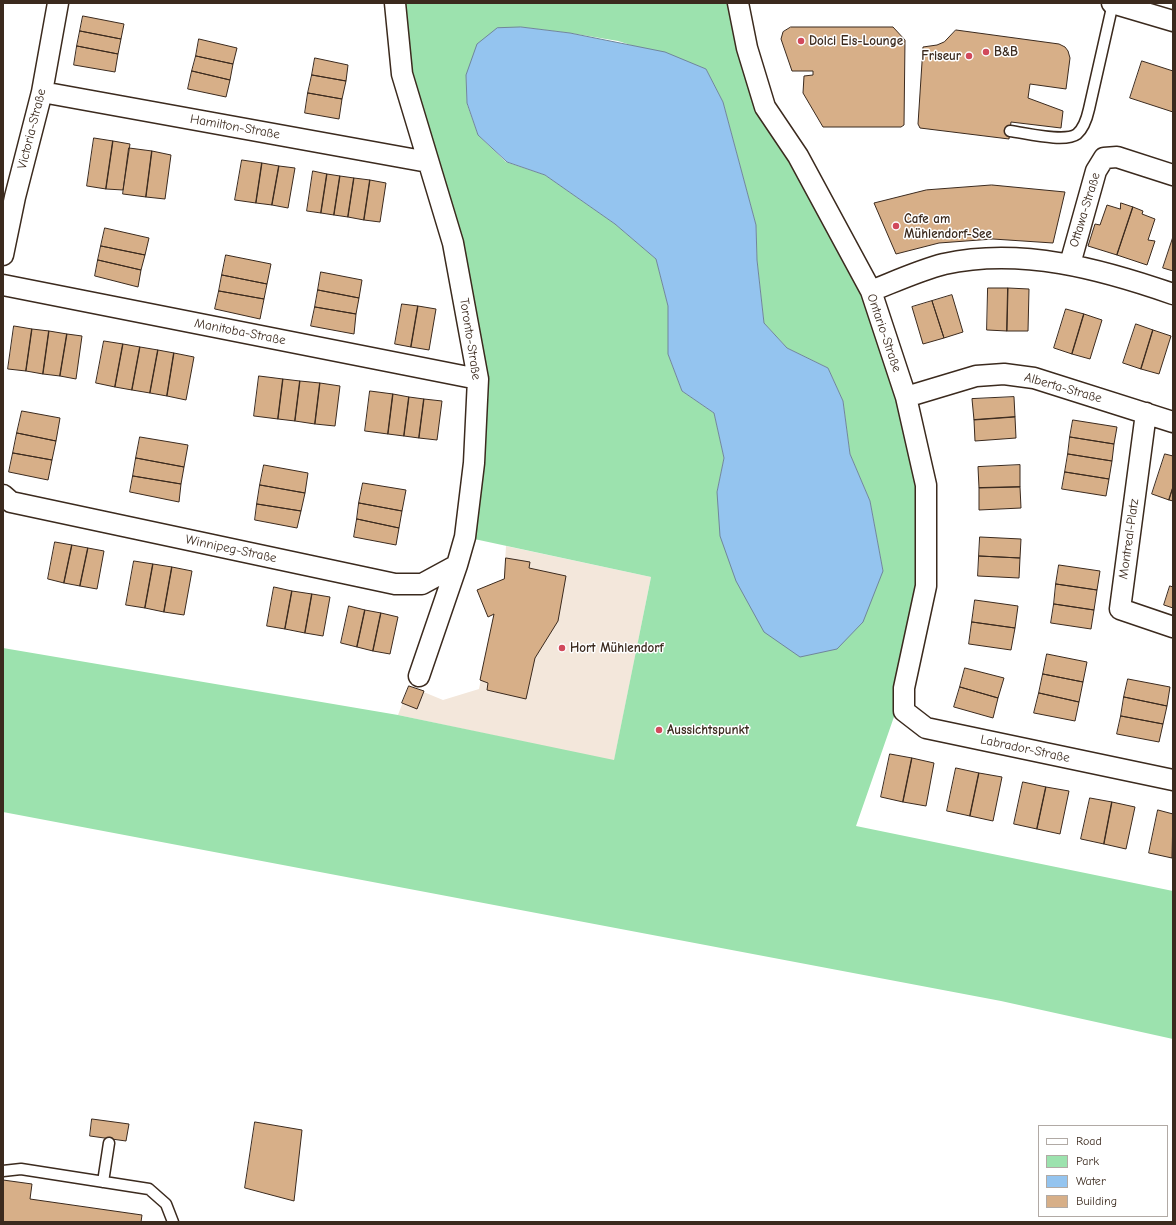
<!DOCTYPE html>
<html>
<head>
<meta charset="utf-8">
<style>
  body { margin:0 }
  #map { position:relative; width:1176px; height:1225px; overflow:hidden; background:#fff; font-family:"Comic Neue",sans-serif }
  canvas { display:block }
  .frame { position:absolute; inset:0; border:4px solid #3b2a1e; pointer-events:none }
  .legend { position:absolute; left:1038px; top:1125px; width:130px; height:92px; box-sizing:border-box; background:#fff; border:1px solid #b1aaa5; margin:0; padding:5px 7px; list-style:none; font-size:12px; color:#3b2a1e }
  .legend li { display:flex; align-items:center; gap:8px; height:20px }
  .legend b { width:20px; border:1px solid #b1aaa5 }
</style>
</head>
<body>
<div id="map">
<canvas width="1176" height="1225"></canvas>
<div class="frame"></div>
<ul class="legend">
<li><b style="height:5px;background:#fff"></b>Road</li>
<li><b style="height:11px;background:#9ce2ae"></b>Park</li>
<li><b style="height:11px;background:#94c4ef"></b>Water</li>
<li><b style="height:11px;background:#d7af88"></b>Building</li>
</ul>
</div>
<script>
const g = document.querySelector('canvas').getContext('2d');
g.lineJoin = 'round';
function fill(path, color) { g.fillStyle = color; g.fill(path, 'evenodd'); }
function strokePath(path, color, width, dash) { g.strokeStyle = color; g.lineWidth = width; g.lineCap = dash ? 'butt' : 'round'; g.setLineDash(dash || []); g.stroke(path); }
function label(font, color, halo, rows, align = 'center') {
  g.font = font + ' "Comic Neue",sans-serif'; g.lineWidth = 3; g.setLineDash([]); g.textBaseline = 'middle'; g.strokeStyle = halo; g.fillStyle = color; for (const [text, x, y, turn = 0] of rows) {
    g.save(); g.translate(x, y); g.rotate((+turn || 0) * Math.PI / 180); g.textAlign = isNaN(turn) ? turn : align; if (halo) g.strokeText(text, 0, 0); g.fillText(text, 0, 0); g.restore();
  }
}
const built = new Path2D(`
  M506,546L651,577L614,761L398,715L409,686L443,700L479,689L494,615L488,617L477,590L504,579Z`);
const green = new Path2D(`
  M399,3H738L765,107L871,291L926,485V586L904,688L856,826L1173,891V1039L1001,1001L3,812V648L398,715L614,760L651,577L465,537L478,379L428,162ZM521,27L570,33L618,41L706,69L723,102L756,225L757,260L764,323L787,348L828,368L843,401L850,454L870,501L883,571L717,492L724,458L714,413L682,391L668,354V306L656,259L615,224L545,175L506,162L478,135L467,104L466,75Z`);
const water = new Path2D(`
  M521,27L570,33L665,52L706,69L723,102L756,225L757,260L764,323L787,348L828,368L843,401L850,454L870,501L883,571L863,622L837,649L800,657L764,632L736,581L720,536L717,492L724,458L714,413L682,391L668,354V306L656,259L615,224L545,175L507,162L478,135L467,103L466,75L477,44L497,28Z`);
const building = new Path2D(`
  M83,16L124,24L121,39L80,31Z
  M791,27H893L905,40L904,125L901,127H823L803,93L804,76L813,75V71H792L781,39L783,32Z
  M956,30L1059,44L1065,47L1068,51L1070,58L1066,89L1030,84L1028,98L1063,111L1061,128L1011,122L1009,139L920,128L918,124L923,47L937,45L944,42Z
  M80,31L121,39L118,54L77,46Z
  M199,39L237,48L233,64L196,56Z
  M77,46L118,54L115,72L74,65Z
  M196,56L233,64L230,80L192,71Z
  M315,58L348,65L346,81L312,75Z
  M1142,61L1173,71V112L1130,98Z
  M192,71L230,80L226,97L188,89Z
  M312,75L346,81L342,99L308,93Z
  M308,93L342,99L339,119L305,113Z
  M94,138L113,141L106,189L87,186Z
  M113,141L130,144L123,190L106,189Z
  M129,148L152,151L146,197L123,194Z
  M152,151L171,155L165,199L146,197Z
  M242,160L262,163L256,203L235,200Z
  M262,163L279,166L272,205L256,203Z
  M279,166L295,168L288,208L272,205Z
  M313,171L327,174L321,213L307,211Z
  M327,174L340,176L334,215L321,213Z
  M340,176L354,178L348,217L334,215Z
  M354,178L370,180L364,220L348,217Z
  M370,180L386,183L380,222L364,220Z
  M992,185L1065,192L1053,243L993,239L939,243L896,254L874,203L926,190Z
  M1121,203L1133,207L1117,255L1088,246L1095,224L1100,225L1107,205L1120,209Z
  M1133,207L1143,211L1142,214L1155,219L1148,240L1155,241L1147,265L1117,255Z
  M105,228L149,238L145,255L101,246Z
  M1173,237V271L1163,268Z
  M101,246L145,255L141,270L98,260Z
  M226,255L271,264L267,284L222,275Z
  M98,260L141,270L138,287L95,276Z
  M321,272L362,280L359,298L318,290Z
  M222,275L267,284L264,299L219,291Z
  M988,288H1008L1007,331L987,330Z
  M1008,288L1029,289L1028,331H1007Z
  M318,290L359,298L356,314L315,307Z
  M219,291L264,299L260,319L215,309Z
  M952,295L963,332L944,338L932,301Z
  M932,301L944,338L923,344L912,307Z
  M402,304L418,306L411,347L395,344Z
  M418,306L436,309L429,350L411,347Z
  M315,307L356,314L354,334L311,326Z
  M1066,309L1084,314L1072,354L1054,348Z
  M1084,314L1102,320L1090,359L1072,354Z
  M1136,324L1153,330L1141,369L1123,363Z
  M14,326L32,329L26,371L8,369Z
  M32,329L49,331L43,374L26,371Z
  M1153,330L1171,336L1159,374L1141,369Z
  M49,331L67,334L60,376L43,374Z
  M67,334L82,336L76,379L60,376Z
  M104,341L123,344L115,387L96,383Z
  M123,344L140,347L132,390L115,387Z
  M140,347L158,350L150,393L132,390Z
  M158,350L174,353L167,396L150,393Z
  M174,353L194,357L186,400L167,396Z
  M259,376L283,379L278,419L254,416Z
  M283,379L300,381L295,421L278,419Z
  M300,381L320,383L315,424L295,421Z
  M320,383L340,386L335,426L315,424Z
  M370,391L393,394L388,434L365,431Z
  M393,394L409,397L404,436L388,434Z
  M409,397L424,399L419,438L404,436Z
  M1014,397L1015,417L974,420L972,399Z
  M424,399L442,401L437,440L419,438Z
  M22,411L60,418L56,441L17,433Z
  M1015,417L1016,438L975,441L974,420Z
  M1073,420L1117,427L1114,444L1070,437Z
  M17,433L56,441L52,460L13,453Z
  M140,437L188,445L184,467L136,458Z
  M1070,437L1114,444L1112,461L1068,454Z
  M13,453L52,460L48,480L9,472Z
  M1068,454L1112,461L1109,479L1065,472Z
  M1165,454L1173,456V487L1169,500L1152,494Z
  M136,458L184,467L181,484L133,476Z
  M264,465L308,473L305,493L260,485Z
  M1020,465V487L979,488L978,467Z
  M1065,472L1109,479L1106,496L1062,489Z
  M133,476L181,484L179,502L130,492Z
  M363,483L406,490L402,511L359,503Z
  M260,485L305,493L301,511L257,504Z
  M1020,487L1021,508L979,510V488Z
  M1173,487V501L1169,500Z
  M359,503L402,511L399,528L357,519Z
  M257,504L301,511L297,528L255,520Z
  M357,519L399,528L396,545L354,537Z
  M980,537L1021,539L1020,558L979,556Z
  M55,542L72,545L64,583L48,579Z
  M72,545L88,548L80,586L64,583Z
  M88,548L104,551L97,589L80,586Z
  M979,556L1020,558L1019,578L978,576Z
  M506,558L530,562L529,568L566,576L558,621L535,658L526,699L487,690L488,683L480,680L494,614L488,617L477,590L504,579Z
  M134,561L153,564L145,608L126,605Z
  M153,564L172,567L164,612L145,608Z
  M1059,565L1100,571L1097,590L1056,584Z
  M172,567L192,571L184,615L164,612Z
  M1056,584L1097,590L1094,610L1054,604Z
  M1170,586L1173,587V608L1164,605Z
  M274,587L292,591L285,629L267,626Z
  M292,591L312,594L305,633L285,629Z
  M312,594L330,597L323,636L305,633Z
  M975,600L1018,606L1015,628L972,622Z
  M1054,604L1094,610L1091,629L1051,623Z
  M349,606L365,610L357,647L341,643Z
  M365,610L381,613L373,651L357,647Z
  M381,613L398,617L390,654L373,651Z
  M972,622L1015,628L1011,650L969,644Z
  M1047,654L1087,662L1083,682L1043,674Z
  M965,668L1004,678L998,698L960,687Z
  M1043,674L1083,682L1079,702L1039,693Z
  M1128,679L1170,687L1167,706L1124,697Z
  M409,686L424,691L417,709L402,703Z
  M960,687L998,698L993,718L954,707Z
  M1039,693L1079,702L1075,721L1034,713Z
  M1124,697L1167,706L1163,724L1121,716Z
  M1121,716L1163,724L1159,742L1117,734Z
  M890,754L912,758L903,802L881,797Z
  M912,758L934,763L926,806L903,802Z
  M956,768L979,773L970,816L947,811Z
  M979,773L1002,777L993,821L970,816Z
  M1023,782L1046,787L1037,829L1014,824Z
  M1046,787L1069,791L1060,834L1037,829Z
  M1090,798L1112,802L1104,844L1081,839Z
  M1112,802L1135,807L1126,849L1104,844Z
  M1158,810L1173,814L1172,858L1149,853Z
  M92,1119L129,1124L126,1141L90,1136Z
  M255,1122L302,1130L294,1201L245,1188Z
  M3,1180L32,1184L30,1199L142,1215L141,1222H3Z`);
const service = new Path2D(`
  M1010,131C1026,133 1065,143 1077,134C1084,128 1087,118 1089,109L1113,3
  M3,1171L21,1169L149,1189L166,1204L173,1222
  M103,1182L109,1143`);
const minor = new Path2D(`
  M395,3L402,74L453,243L478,379L474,463L465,537L457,565L419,676
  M738,3L747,48L765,107L798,156L871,291L906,397L926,485V586L904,688V711L926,728L1173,780
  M1112,3L1173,21
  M42,92L428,162
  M3,255L15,197L42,92L58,3
  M1070,264L1096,171L1104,158L1117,157L1173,175
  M3,285L478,379
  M871,291C894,282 920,270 944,264C1021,247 1101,269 1173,294
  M906,397L976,376L1004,374L1034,378L1173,422
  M1146,413L1120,609L1173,627
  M3,495L11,502L395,584H422L457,565`);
const markers = [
  [801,41,4,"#d1495b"],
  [986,52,4,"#d1495b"],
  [969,56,4,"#d1495b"],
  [896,226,4,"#d1495b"],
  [562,648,4,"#d1495b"],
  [659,730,4,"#d1495b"]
];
const poiNames = [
  ["Dolci Eis-Lounge",809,41],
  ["B&B",994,52],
  ["Friseur",961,56,"right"],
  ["Cafe am",904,219],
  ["Mühlendorf-See",904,234],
  ["Hort Mühlendorf",570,648],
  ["Aussichtspunkt",667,730]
];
const streetNames = [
  ["Hamilton-Straße",235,127,10],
  ["Victoria-Straße",32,129,-76],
  ["Ottawa-Straße",1085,210,-73],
  ["Manitoba-Straße",240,332,11],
  ["Ontario-Straße",884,333,71],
  ["Toronto-Straße",470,339,81],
  ["Alberta-Straße",1063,388,16],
  ["Montreal-Platz",1129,539,-82],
  ["Winnipeg-Straße",231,549,12],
  ["Labrador-Straße",1025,749,12]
];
fill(built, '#f3e7db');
fill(green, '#9ce2ae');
fill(water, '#94c4ef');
strokePath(water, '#70869b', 1);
fill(building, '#d7af88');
strokePath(building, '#3b2a1e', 1);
strokePath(service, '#3b2a1e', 13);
strokePath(minor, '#3b2a1e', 23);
strokePath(service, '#fff', 10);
strokePath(minor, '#fff', 20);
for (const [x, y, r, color] of markers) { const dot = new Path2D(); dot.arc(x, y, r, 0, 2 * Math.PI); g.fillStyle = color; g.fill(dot); strokePath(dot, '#fff', 1.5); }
label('bold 13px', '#3b2a1e', '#fff', poiNames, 'left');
label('13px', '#3b2a1e', '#fff', streetNames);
</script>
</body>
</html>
